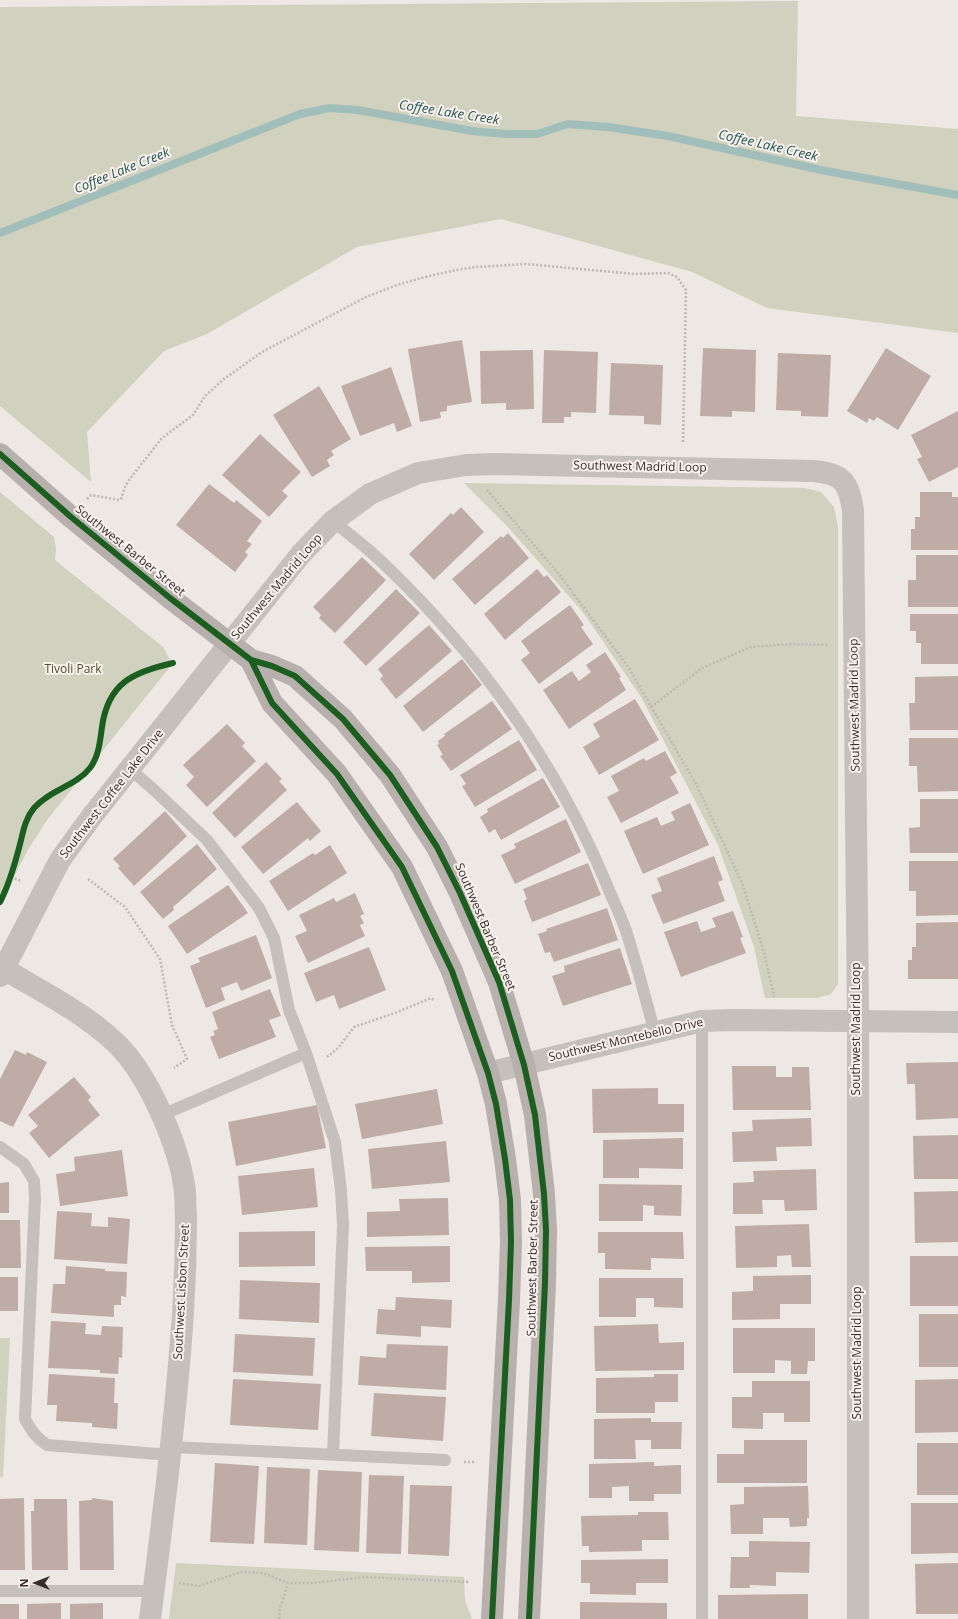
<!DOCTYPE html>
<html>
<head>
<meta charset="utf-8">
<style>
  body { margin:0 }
  #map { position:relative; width:958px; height:1619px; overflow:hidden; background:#ede8e3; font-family:"Open Sans",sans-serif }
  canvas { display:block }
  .north { position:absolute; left:16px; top:1563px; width:40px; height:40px; -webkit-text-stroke:3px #f9f1ec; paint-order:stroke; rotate:270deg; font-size:11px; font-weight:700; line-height:16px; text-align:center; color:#372d2a }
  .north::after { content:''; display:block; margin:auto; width:14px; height:18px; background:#372d2a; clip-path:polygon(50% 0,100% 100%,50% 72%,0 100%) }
</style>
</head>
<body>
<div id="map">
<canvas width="958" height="1619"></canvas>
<div class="north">N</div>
</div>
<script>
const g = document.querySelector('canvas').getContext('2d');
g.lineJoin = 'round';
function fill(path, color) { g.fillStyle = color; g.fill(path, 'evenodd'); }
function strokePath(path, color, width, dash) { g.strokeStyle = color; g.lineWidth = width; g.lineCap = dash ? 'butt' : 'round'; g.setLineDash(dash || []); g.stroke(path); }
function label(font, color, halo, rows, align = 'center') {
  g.font = font + ' "Open Sans",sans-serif'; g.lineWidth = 4; g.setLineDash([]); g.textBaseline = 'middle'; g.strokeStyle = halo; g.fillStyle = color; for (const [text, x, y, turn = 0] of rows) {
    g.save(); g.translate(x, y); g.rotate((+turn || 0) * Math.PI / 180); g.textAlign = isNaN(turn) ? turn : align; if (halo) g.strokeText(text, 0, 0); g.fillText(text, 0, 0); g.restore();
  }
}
const green = new Path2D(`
  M798,1L796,116L958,129V333L767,308L692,272L501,219L357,247L207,334L164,351L87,432L91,482L0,406V7Z
  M464,483L804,488L821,492L834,507L838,527V984L831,994L817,998H765L754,947L718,845L641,697L582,611L506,525Z
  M0,492L54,537L56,548L55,560L163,647C167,652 168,659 173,663L47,820L29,848L0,903Z
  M0,1338H10L3,1477H0Z
  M176,1563L464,1577L465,1601L472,1619H169Z`);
const stream = new Path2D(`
  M0,233L300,114L330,108L358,110L472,131L506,134H537L568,124L608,127L668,136L826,171L958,195`);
const building = new Path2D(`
  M462,340L472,402L447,406V411L440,412L441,418L420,422L408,349Z
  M703,348L756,350L755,412L732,411V417L700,416Z
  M886,348L931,376L898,430L877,417L874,421L869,418L867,423L847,411Z
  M533,350L534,409L506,410V403L481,404L480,351Z
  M544,350L598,352L596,413L571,412V417H564V423H542Z
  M778,353L831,355L828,417L801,416V411L776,410Z
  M611,363L663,365L661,425L644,424V416L609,415Z
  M391,367L412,426L397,432L394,423L360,436L341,386Z
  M319,386L351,439L331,451L334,455L327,460L330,466L312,477L273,415Z
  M958,411V467L929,482L917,459L922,457L911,435Z
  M260,434L301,472L282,491L288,496L269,517L222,475Z
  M209,484L234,503L236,500L262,521L247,541L252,544L245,552L248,555L235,572L176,525Z
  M920,492H952V497H958V550H911V529H915V517H920Z
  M461,507L484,532L434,580L409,554L451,513L453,515Z
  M508,533L529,558L475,605L452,579L501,536L503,538Z
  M916,555H958V607H908V580H916Z
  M362,557L386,580L335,633L319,618L321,615L313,607Z
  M537,569L544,577L547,575L561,592L505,640L484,614Z
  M396,589L420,613L366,666L343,642Z
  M570,605L584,625L581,627L593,644L539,684L521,660L530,653L521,641Z
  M910,614H958V664H921V643H916V631H910Z
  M429,625L452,651L396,699L380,679L383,676L378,669Z
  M605,652L621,677L619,678L626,690L569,729L543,690L572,671L579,681L591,672L586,665Z
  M462,659L482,685L423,732L403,706Z
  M958,676V730H910L909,703H915V677Z
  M635,699L659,740L599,775L583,747L600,737L593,724Z
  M492,701L512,729L451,771L440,756L443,755L437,745L439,744L438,741L445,736L444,734Z
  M227,724L245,743L242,746L256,761L207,807L186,785L194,777L183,765Z
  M909,738H958V791L918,792L917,766H909Z
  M519,740L537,770L475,807L462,786L466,784L460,775Z
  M665,751L677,773L670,777L679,793L621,823L607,797L619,791L611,776L644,758L646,761Z
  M266,762L282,779L279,781L287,790L235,838L212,813Z
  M543,778L560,807L501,840L495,829L489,833L480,817L488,812L487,809Z
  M920,799H958V853H910L909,828L920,827Z
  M297,802L321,831L310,841L308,838L263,874L241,847Z
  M690,803L709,845L643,874L624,831L657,817L661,826L675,820L671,812Z
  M165,811L187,836L134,886L118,868L120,866L113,859Z
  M566,819L581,852L515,884L501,855L516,848L514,844Z
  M197,844L217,869L173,907L174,910L163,919L140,892Z
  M330,845L347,873L288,911L269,881L313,853L315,855Z
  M714,856L723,880L718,882L725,901L663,924L651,895L662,891L657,878Z
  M909,861H958V915L916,916V891H909Z
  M588,863L601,895L532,922L524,901L527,899L523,889Z
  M228,885L248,913L187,954L168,926Z
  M355,893L364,914L360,916L364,923L360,925L365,936L308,963L295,936L307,931L299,915L334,898L336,902Z
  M607,908L618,940L554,962L550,952L545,953L538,934L547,931L546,929Z
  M733,911L743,937L740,938L746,953L681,977L664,932L697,921L701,932L716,927L712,918Z
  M958,922V979H908V960H912V947H916V923Z
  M256,935L272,978L241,991L237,982L221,988L225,1000L206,1008L190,966L200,962L198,958Z
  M369,947L386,990L339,1009L334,995L316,1002L304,973Z
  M620,948L632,984L563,1006L552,976L565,972L564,966Z
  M270,989L281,1016L269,1020L276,1037L219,1059L210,1037L215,1035L213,1031L218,1029L212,1012Z
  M15,1050L26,1055L27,1052L47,1062L13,1127L0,1121V1079Z
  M958,1062V1118L916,1120L915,1084H907L906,1063Z
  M732,1066H776V1077H792V1067H809L811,1110H733Z
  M74,1077L91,1097L88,1100L100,1115L49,1158L29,1133L38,1126L28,1115Z
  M658,1088V1104H684V1132L593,1133L592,1089Z
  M437,1089L443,1124L362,1139L355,1104Z
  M317,1105L326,1148L236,1166L228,1122Z
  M811,1118L812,1146L776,1147L777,1161L733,1162L732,1132L753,1131L752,1120Z
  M958,1135V1179H914L913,1136Z
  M683,1138V1169L639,1168V1178H603V1140Z
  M446,1141L450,1182L372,1189L368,1149Z
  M122,1150L128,1196L60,1206L56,1174L75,1171L74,1157Z
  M314,1168L318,1207L242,1215L238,1176Z
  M816,1169L817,1210L785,1211L784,1200H762L763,1214H733V1183L754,1182L753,1171Z
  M9,1182V1213H0V1183Z
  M599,1184L682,1185L681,1216L654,1215V1206L643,1205V1221H599Z
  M958,1191V1242L915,1243L914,1192Z
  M448,1198L449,1235L367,1237V1212L400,1211L399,1199Z
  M57,1211L92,1213L91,1226L108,1227V1217L130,1219L127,1264L54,1259Z
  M0,1220H20L21,1268H0Z
  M809,1224L811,1267H792L791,1255L777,1256V1267L736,1268L735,1226Z
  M315,1231V1266L239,1267V1232Z
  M598,1232H683L684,1259L651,1258V1270L605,1269V1253H598Z
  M450,1246V1282L412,1283V1271H366L365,1247Z
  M910,1256H958V1306H910Z
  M66,1266L105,1269V1271L127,1272L126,1297L121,1296V1305H114V1317L51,1313L53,1284H65Z
  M811,1275V1304H780V1319L732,1320V1292L753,1291V1276Z
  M0,1277H18V1311H0Z
  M599,1278H683V1308L654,1307V1298H636V1317H599Z
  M240,1280L320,1283L319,1323L239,1319Z
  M396,1297L452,1300L451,1328L421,1326V1337L376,1334L378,1309L395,1310Z
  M919,1314H958V1367H919Z
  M51,1321L86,1323L85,1334L101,1335L102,1326L123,1327L122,1358L119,1357L118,1374L100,1373V1370L48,1368Z
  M658,1324L659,1343L684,1342V1370L595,1371L594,1326Z
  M733,1328H815V1361H808L807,1374H791V1361L775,1360V1373H733Z
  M235,1334L315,1338L313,1376L233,1372Z
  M387,1344L448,1346L446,1390L358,1385L360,1356L386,1358Z
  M49,1374L115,1378L114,1403H118L117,1429L92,1427V1423L56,1421L57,1405H47Z
  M654,1374H678V1402H655V1413H596V1378L654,1377Z
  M233,1379L321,1384L318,1430L230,1425Z
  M958,1379V1432L915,1433V1380Z
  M752,1381H810V1422H784V1413H763V1429L732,1428V1397H752Z
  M374,1393L446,1397L443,1441L371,1436Z
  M651,1418V1422H682L681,1449H651V1440H635L636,1459H594V1419Z
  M744,1440H807V1483H717V1454H744Z
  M917,1443H958V1495H917Z
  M654,1462V1466L681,1465V1494H654V1501H629V1486L612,1487V1498H589V1464Z
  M215,1463L259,1466L254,1544L210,1542Z
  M267,1467L310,1469L307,1545L264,1543Z
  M318,1470L362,1472L359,1552L314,1550Z
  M369,1475L404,1476L401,1554L366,1553Z
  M410,1485L452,1486L449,1556L408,1554Z
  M808,1486L809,1518H807V1526L790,1527L789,1518H763V1534H731L730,1505L744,1504V1487Z
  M24,1498L25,1570H0V1499Z
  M92,1498L113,1501L114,1570H80L79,1501L92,1500Z
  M34,1499H67L68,1570H32L31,1511H34Z
  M911,1503H958V1553L911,1554Z
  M638,1512H668L669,1540H642V1551L589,1552V1546H582L581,1516L638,1515Z
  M749,1541L810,1542L809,1573L776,1572V1586L750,1585V1588H730L731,1557H749Z
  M668,1559V1583H636V1595L590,1594V1583H581V1560Z
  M958,1563V1614H916L915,1564Z
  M808,1594V1619H718V1595Z
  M580,1602L667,1603V1619H580Z
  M61,1603V1619H27V1604Z
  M103,1603V1619H70V1604Z
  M0,1604H19V1619H0Z`);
const path = new Path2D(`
  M487,490L558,573L629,668L697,786L742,883L764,952L774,997
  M87,499L91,495L119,500L121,499L125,487L129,480L162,438L193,415L205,396L224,379L262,352L366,297L397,285L425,277L456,270L476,267L526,264L635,274L668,273L677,277L686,290L683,443
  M651,707L702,668L751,647L791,644L829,645
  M11,877L21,881
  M88,879L125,907L160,959L172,1025L187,1059L174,1068
  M327,1057L338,1048L354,1027L395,1013L431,998L435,1001
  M464,1462H475
  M179,1583L199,1586L241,1572L263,1573L288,1583H314L364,1577L469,1582
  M279,1619L280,1608L288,1583`);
const lane = new Path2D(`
  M333,521C350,535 369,549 385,565C479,655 556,763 606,883C613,901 623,919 628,937C638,969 646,1001 655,1033
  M130,769L153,789L207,840L259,908L274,938L289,1010L306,1053L335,1142L341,1190L343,1226L333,1454
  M702,1021V1619
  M162,1115L306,1053
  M0,1147L24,1164L34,1181L35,1198L25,1419C31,1430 36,1438 47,1445L170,1455
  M172,1447L445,1460
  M0,1591H153`);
const street = new Path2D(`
  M4,969C44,993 97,1019 127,1055C152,1086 178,1145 184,1185C186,1195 185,1207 186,1218C186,1250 185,1281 183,1313C176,1415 163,1517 150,1619
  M0,976L60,860L92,816L301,554L333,521L370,494L418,473L466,465L495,464L813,471C843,474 848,481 853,510L858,1021V1619
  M488,1073L702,1021L733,1020L958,1022`);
const secondary = new Path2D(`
  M0,454L71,517L170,598L251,660L272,666L295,676L343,719L390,775L437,847L460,893L499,982L524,1065L535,1115L544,1194L546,1230L545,1283L529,1619
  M251,660L272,703L337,774L402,867L452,971L488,1073L496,1104L505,1159L510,1200L511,1242L509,1300L492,1619`);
const cycleway = new Path2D(`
  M0,454L71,517L170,598L251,660L272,666L295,676L343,719L390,775L437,847L460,893L499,982L524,1065L535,1115L544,1194L546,1230L545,1283L529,1619
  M251,660L272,703L337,774L402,867L452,971L488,1073L496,1104L505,1159L510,1200L511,1242L509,1300L492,1619
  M0,902C9,885 14,867 19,848C23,834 24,820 34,808C51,789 76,786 90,768C99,756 100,741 102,727C108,683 133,672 173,663`);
const streetNames = [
  ["Southwest Madrid Loop",640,467,1],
  ["Southwest Barber Street",130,551,39],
  ["Southwest Madrid Loop",277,587,-50],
  ["Southwest Madrid Loop",855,705,-91],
  ["Southwest Coffee Lake Drive",112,794,-52],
  ["Southwest Barber Street",485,927,67],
  ["Southwest Madrid Loop",857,1029,-90],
  ["Southwest Montebello Drive",626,1040,-13],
  ["Southwest Barber Street",533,1268,-89],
  ["Southwest Lisbon Street",182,1292,-87],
  ["Southwest Madrid Loop",858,1353,-90]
];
const parkNames = [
  ["Tivoli Park",73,670]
];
const waterNames = [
  ["Coffee Lake Creek",449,113,9],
  ["Coffee Lake Creek",768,146,13],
  ["Coffee Lake Creek",122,171,-22]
];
fill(green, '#d0d1be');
strokePath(stream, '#a1beba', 8);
fill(building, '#bfaca6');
strokePath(path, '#bfb8b4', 2.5, [2, 2]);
strokePath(lane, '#c6c0bc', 12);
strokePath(street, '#c6c0bc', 22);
strokePath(secondary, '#b7b0ac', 22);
strokePath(cycleway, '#1b5e20', 6);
label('12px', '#372d2a', '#f9f1ec', streetNames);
label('12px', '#4a5330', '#f9f1ec', parkNames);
label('italic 13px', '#235554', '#f9f1ec', waterNames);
</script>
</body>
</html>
